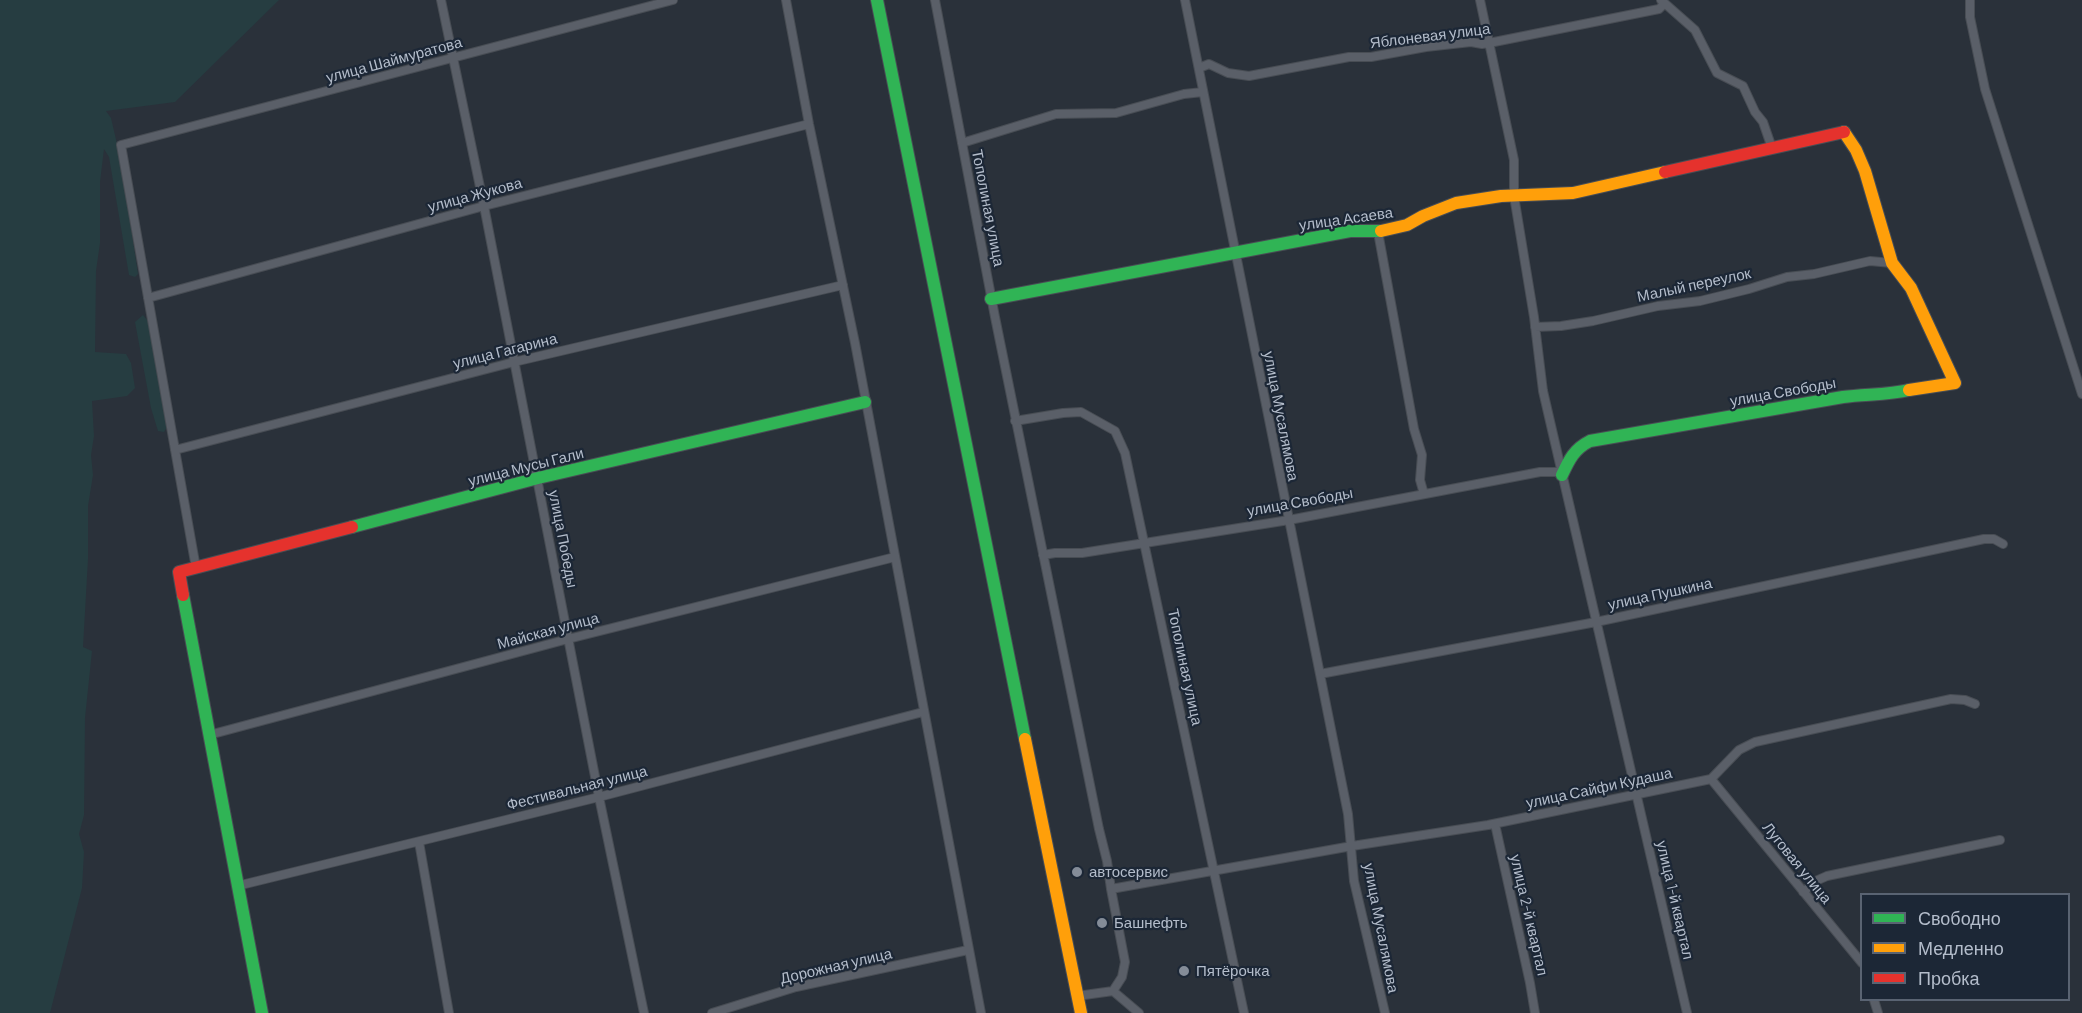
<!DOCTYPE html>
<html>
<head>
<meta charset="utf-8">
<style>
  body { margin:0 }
  #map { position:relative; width:2082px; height:1013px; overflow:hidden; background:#2a313a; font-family:Barlow,sans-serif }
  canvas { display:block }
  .legend { position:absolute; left:1860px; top:893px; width:210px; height:108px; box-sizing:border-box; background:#1c2736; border:2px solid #596372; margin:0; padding:8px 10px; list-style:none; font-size:18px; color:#b4bdcb }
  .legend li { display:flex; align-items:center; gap:12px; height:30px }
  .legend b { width:30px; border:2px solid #596372 }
</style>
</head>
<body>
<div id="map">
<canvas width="2082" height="1013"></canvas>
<ul class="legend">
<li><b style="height:8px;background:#30b455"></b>Свободно</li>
<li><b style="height:8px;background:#ff9f0a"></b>Медленно</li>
<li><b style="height:8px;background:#e5322d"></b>Пробка</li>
</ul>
</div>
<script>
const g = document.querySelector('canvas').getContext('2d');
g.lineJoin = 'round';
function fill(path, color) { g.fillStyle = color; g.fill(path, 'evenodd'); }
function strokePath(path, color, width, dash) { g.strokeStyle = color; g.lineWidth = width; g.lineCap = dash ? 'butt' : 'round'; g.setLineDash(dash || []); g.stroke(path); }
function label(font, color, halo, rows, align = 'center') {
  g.font = font + ' Barlow,sans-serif'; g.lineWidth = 4.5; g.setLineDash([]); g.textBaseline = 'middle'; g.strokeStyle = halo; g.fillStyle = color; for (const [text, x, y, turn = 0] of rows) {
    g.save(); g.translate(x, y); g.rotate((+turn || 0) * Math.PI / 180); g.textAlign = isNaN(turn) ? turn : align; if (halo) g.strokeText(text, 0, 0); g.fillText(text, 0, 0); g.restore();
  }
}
const green = new Path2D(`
  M0,0H279L175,102L106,111L111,118L121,161L138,274L135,277L129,275L109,157L104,149L100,182V243L96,271L95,352L126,354L131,363L135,388L127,396L92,401L94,436L91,455L93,475L88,506V559L83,647L92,651L85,718L84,815L79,834L84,852L82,888L50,1013H0Z
  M143,315L148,321L167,427L164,432L158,431L151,408L135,322Z`);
const street = new Path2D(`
  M441,0L484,206L599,797L644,1013
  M786,0L809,124L855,343L981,1013
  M935,0L995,317L1099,829L1107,861L1111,889
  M1185,0L1348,814L1354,881L1385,1013
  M1480,0L1514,160V196L1534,317L1543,391L1687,1013
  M1661,0L1695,30L1717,73L1743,86L1755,112L1763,122L1772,148
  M1970,0V17L1985,89L2082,394
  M1199,68L1209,64L1228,73L1249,76L1349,57H1371L1426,47L1471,42L1482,44L1489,43L1659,9L1664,4
  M962,143L1056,114L1116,113L1184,94L1203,92
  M1378,232L1414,429L1422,455L1420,480L1424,494
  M148,298L484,206L809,124
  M1535,327L1561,326L1593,321L1658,306L1700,301L1749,289L1787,277L1814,274L1870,261L1892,263
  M1015,421L1063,413L1081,412L1115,431L1125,453L1244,1013
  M175,450L514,362L843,285
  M1043,555L1055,553H1082L1289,520L1540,472H1562
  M196,568L121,145L673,0
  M1320,674L1596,622L1984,539H1994L2003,544
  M209,735L568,639L895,557
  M1711,779L1862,963
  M1495,824L1530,983L1535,1013
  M419,842L449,1013
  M237,886L599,797L923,712
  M1803,892L1818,880L1827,876L2000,840
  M1113,991L1122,977L1125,962L1111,889L1352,846L1488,825L1711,779L1739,750L1755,742L1951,699L1965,700L1975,704
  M1077,996L1113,991L1139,1013
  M1874,1000L1878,1013
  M712,1013L796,987L968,950`);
const fast = new Path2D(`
  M877,0L1025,739
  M991,299L1350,231H1381
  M1562,475C1569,460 1574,449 1590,441L1843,397C1865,394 1888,395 1909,390
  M352,527L538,478L865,402
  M183,595L262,1013`);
const slow = new Path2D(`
  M1844,132L1856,150L1865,171L1892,263L1911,288L1955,383L1909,390
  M1381,231L1407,225L1423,216L1456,203L1501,196L1573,193L1665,172
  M1025,739L1081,1013`);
const jam = new Path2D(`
  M1665,172L1844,132
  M183,595L179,572L352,527`);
const markers = [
  [1077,872,6,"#848c98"],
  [1102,923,6,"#848c98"],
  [1184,971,6,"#848c98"]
];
const streetNames = [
  ["Яблоневая улица",1430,36,-7],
  ["улица Шаймуратова",394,60,-15],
  ["улица Жукова",475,195,-15],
  ["Тополиная улица",988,208,79],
  ["улица Асаева",1346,219,-8],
  ["Малый переулок",1694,285,-12],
  ["улица Гагарина",505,351,-14],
  ["улица Свободы",1783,392,-10],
  ["улица Мусалямова",1281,416,79],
  ["улица Мусы Гали",526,467,-14],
  ["улица Свободы",1300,502,-10],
  ["улица Победы",563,539,79],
  ["улица Пушкина",1660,594,-12],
  ["Майская улица",548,631,-15],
  ["Тополиная улица",1185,667,78],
  ["Фестивальная улица",577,788,-14],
  ["улица Сайфи Кудаша",1599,788,-12],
  ["Луговая улица",1797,863,51],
  ["улица 1-й квартал",1675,900,77],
  ["улица 2-й квартал",1529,915,77],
  ["улица Мусалямова",1381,928,79],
  ["Дорожная улица",836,966,-13]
];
const poiNames = [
  ["автосервис",1089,872],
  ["Башнефть",1114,923],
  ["Пятёрочка",1196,971]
];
fill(green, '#263d41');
strokePath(street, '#484d54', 10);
strokePath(fast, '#484d54', 14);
strokePath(slow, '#484d54', 14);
strokePath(jam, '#484d54', 14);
strokePath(street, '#5a5f68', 8);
strokePath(fast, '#30b455', 12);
strokePath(slow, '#ff9f0a', 12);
strokePath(jam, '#e5322d', 12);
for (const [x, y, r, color] of markers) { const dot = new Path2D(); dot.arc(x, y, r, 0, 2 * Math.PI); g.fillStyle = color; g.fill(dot); strokePath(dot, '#1c2736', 2); }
label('15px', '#b4bdcb', '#1c2736', streetNames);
label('15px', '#b4bdcb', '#1c2736', poiNames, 'left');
</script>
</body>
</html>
